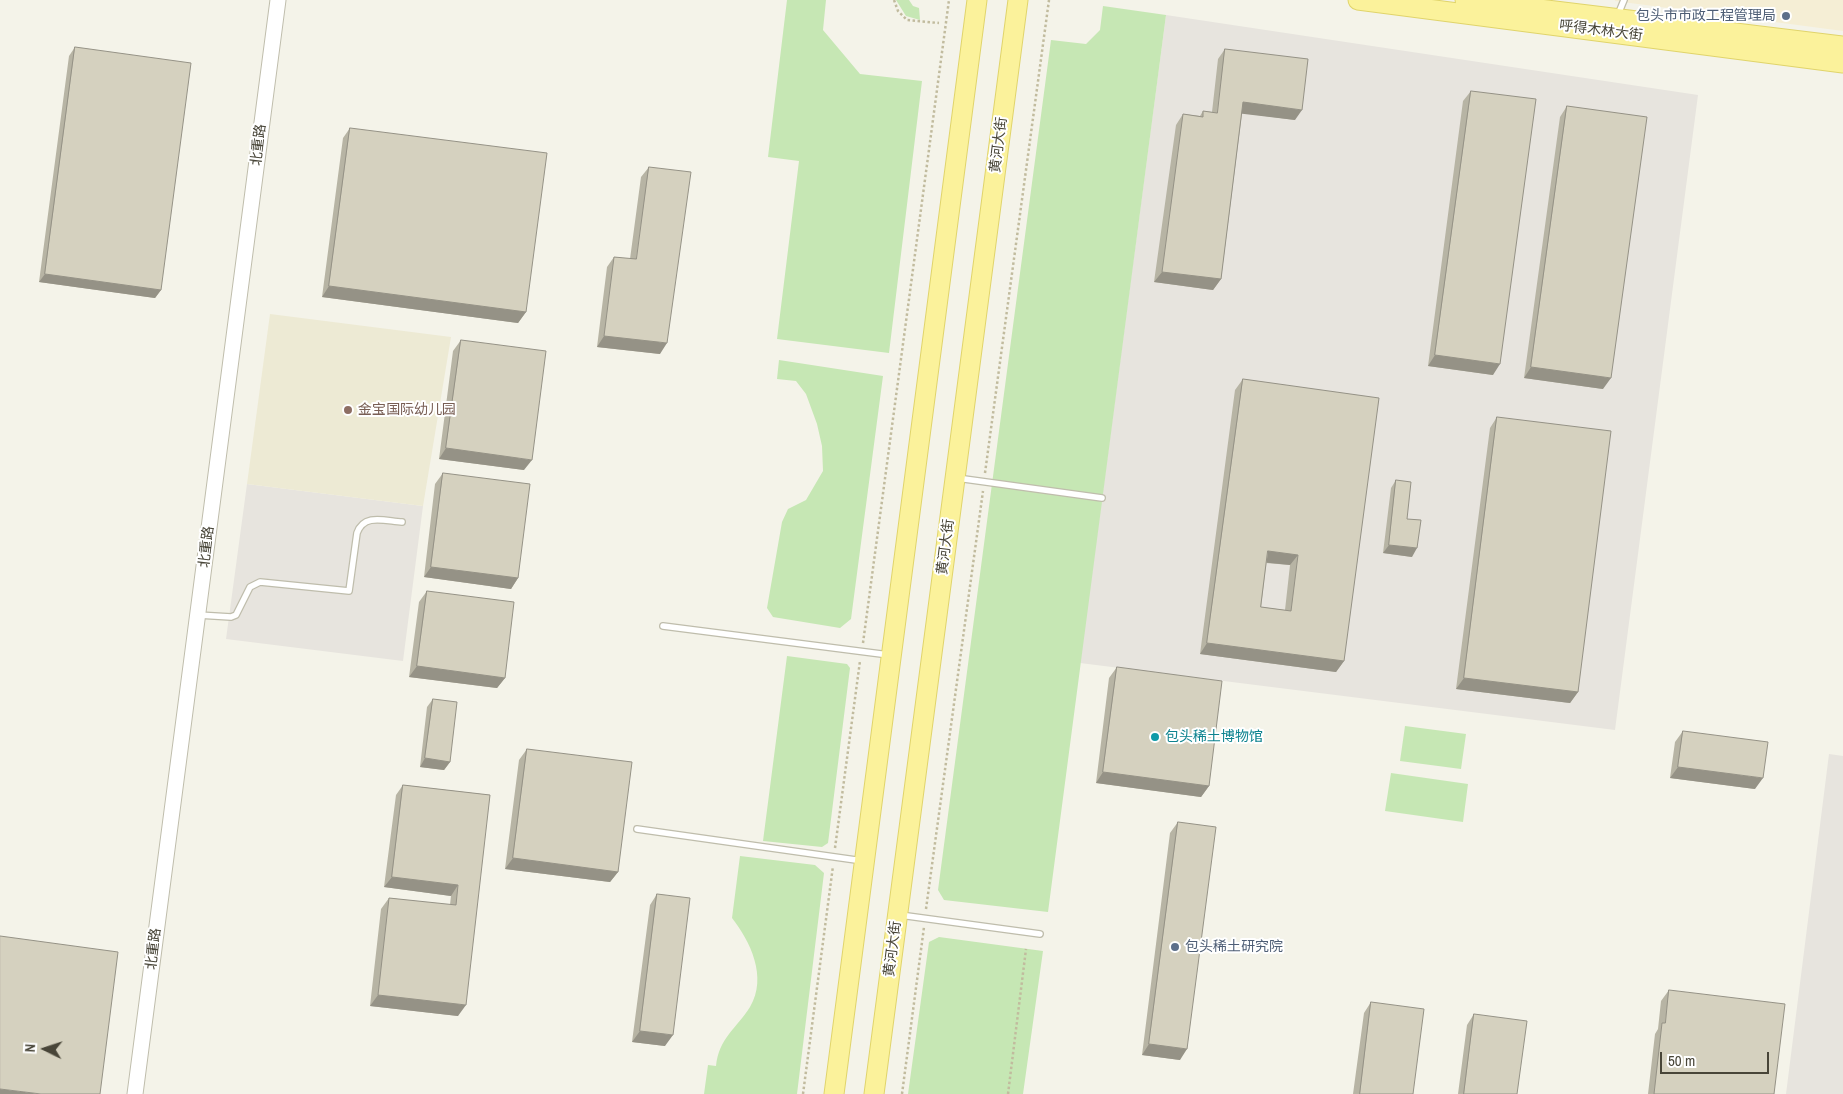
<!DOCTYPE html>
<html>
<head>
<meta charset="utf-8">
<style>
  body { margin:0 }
  #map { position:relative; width:1843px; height:1094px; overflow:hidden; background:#f4f3e9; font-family:"Archivo Narrow",sans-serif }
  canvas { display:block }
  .north { position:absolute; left:20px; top:1024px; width:50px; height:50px; -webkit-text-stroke:4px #fff; paint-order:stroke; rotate:274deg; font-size:14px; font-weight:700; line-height:20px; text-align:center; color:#484538 }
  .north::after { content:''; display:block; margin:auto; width:18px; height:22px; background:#484538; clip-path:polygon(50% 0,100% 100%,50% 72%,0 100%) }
  .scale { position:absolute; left:1660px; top:1052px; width:109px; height:22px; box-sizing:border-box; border:2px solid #484538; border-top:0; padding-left:6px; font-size:15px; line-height:18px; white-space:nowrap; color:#484538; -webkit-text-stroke:4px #fff; paint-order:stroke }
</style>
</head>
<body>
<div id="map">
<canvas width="1843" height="1094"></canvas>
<div class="north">N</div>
<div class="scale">50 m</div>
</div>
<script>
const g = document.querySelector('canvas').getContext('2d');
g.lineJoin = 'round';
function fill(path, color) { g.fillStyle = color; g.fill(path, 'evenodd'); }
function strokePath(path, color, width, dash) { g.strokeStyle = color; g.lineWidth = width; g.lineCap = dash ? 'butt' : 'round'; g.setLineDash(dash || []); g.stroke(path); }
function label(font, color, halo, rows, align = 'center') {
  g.font = font + ' "Archivo Narrow","Noto Sans SC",sans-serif'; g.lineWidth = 4; g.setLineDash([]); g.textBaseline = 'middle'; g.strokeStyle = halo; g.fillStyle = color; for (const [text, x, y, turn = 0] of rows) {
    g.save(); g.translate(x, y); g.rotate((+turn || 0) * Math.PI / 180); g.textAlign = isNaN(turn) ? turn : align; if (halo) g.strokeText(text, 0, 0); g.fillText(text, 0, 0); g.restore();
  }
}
const commercial = new Path2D(`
  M1843,0V31L1615,1V0Z`);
const industrial = new Path2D(`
  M1166,15L1698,95L1615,730L1080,663Z
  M247,484L423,506L403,661L226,639Z
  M1829,754L1843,756V1094H1786Z`);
const education = new Path2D(`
  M270,314L451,337L423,506L247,484Z`);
const green = new Path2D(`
  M787,0H826L823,30L860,74L922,81L889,353L777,339L799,161L768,157Z
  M896,0H909L913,6L919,8L920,20L906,16Z
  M1103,6L1166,15L1048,912L944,900L938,890L1051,40L1086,44L1100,30Z
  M779,360L883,376L851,619L840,628L773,617L767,608L782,522L788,509L806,500L823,471L822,446L817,424L806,394L796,381L777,379Z
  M787,656L847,664L850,668L828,843L822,847L763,841Z
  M1405,726L1466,734L1461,769L1400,761Z
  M1391,773L1468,784L1463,822L1385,811Z
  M740,856L815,865L824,873L797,1094H704L708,1065L716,1066C719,1038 736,1029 750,1007C768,977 750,941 732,918Z
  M939,937L1043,951L1023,1094H908L929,942Z`);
const path = new Path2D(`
  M894,0L898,11L907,20L939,23
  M985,473L1049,0
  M863,643L949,0
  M835,848L860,661
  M926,909L983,491
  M803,1094L833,866
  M902,1094L924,927
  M1008,1094L1026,949`);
const service = new Path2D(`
  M1617,17L1624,0
  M957,478L1102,498
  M198,615L231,617L236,615L250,587L260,582L349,591L357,533C364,513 385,521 402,522
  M663,626L889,655
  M637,829L863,861
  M900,915L1040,934`);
const tertiary = new Path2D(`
  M135,1094L278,0`);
const primary = new Path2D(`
  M1358,0L1843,63
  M1465,0L1843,46
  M834,1094L977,0
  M874,1094L1018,0`);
const wall = new Path2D(`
  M75,47L161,290L155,298L39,282L69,56Z
  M1225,49L1295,120L1242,113L1221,279L1213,290L1154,282L1176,125L1183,114L1200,116L1203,111L1212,112L1218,59Z
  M1471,91L1493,375L1428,366L1463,101Z
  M1567,106L1603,389L1524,378L1560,117Z
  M350,128L526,312L518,323L322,297L343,138Z
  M649,167L660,354L597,347L607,267L614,257L630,259L641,177Z
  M461,340L524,470L439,459L453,351Z
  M1243,379L1344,661L1336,672L1200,654L1235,390ZM1266,563L1290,565L1285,610L1261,607Z
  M1497,417L1578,692L1570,703L1456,689L1490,428Z
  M443,473L518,578L511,589L424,577L435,484Z
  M1396,480L1407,519L1412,557L1383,553L1391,488Z
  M427,591L505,678L497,688L409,677L419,602Z
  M1117,667L1209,786L1201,797L1096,783L1109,678Z
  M433,699L450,762L444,770L420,767L427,707Z
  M1683,731L1755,789L1670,778L1675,742Z
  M527,749L618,872L610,882L505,869L519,760Z
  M403,785L490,795L458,1016L370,1006L381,909L389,898L450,905L451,896L384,887L396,795Z
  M1178,822L1180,1060L1142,1055L1170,833Z
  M657,894L665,1046L632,1042L650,905Z
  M1669,990L1774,1094H1648L1655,1034L1658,1029L1661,1001Z
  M1371,1002L1413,1094H1353L1364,1013Z
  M1474,1014L1517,1094H1458L1467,1025Z`);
const shadedWall = new Path2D(`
  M1243,102L1302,110L1295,120L1236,113Z
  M1162,272L1221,279L1213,290L1154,282Z
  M45,274L161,290L155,298L39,282Z
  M329,286L526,312L518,323L322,297Z
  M604,336L667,343L660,354L597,347Z
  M1435,355L1500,364L1493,375L1428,366Z
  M1531,367L1611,378L1603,389L1524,378Z
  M446,448L532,460L524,470L439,459Z
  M1389,545L1417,548L1412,557L1383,553Z
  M1268,551L1298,555L1290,565L1260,562Z
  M431,567L518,578L511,589L424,577Z
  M1207,643L1344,661L1336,672L1200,654Z
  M417,666L505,678L497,688L409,677Z
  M1464,678L1578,692L1570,703L1456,689Z
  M425,758L450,762L444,770L420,767Z
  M1678,767L1763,778L1755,789L1670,778Z
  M1103,772L1209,786L1201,797L1096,783Z
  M513,858L618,872L610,882L505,869Z
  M392,877L458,885L451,896L384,887Z
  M378,995L466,1005L458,1016L370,1006Z
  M640,1031L673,1035L665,1046L632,1042Z
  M1149,1044L1187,1049L1180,1060L1142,1055Z
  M0,1089L41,1094H0Z`);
const building = new Path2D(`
  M75,47L191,63L161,290L45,274Z
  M1225,49L1308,59L1302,110L1243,102L1221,279L1162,272L1183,114L1203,117V111L1217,113Z
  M1471,91L1536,99L1500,364L1435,355Z
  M1567,106L1647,117L1611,378L1531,367Z
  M350,128L547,153L526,312L329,286Z
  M649,167L691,172L667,343L604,336L614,257L636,259Z
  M461,340L546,351L532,460L446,448Z
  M1243,379L1379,398L1344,661L1207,643ZM1268,551L1298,555L1291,611L1261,607Z
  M1497,417L1611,431L1578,692L1464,678Z
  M443,473L530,484L518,578L431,567Z
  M1396,480L1411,482L1407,519L1421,520L1417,548L1389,545Z
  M427,591L514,602L505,678L417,666Z
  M1117,667L1222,681L1209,786L1103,772Z
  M433,699L457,702L450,762L425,758Z
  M1683,731L1768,742L1763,778L1678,767Z
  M527,749L632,762L618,872L513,858Z
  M403,785L490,795L466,1005L378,995L389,898L456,905L458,885L392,877Z
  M1178,822L1216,827L1187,1049L1149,1044Z
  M657,894L690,898L673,1035L640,1031Z
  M0,936L118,952L100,1094H41L0,1089Z
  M1669,990L1785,1004L1774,1094H1654L1662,1023H1665Z
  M1371,1002L1424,1009L1413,1094H1360Z
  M1474,1014L1527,1021L1517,1094H1464Z`);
const markers = [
  [1786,16,5,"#5c6f8a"],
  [348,410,5,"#8d6e63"],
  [1155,737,5,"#0f9aa8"],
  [1175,947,5,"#5c6f8a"]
];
const serviceNames = [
  ["包头市市政工程管理局",1776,16],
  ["包头稀土研究院",1185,947,"left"]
];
const streetNames = [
  ["呼得木林大街",1601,31,7],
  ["北重路",259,145,-83],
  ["黄河大街",999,145,-83],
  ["北重路",207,547,-83],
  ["黄河大街",946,547,-83],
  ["北重路",154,949,-83],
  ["黄河大街",893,949,-83]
];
const educationNames = [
  ["金宝国际幼儿园",358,410]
];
const cultureNames = [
  ["包头稀土博物馆",1165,737]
];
fill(commercial, '#f5eed5');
fill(industrial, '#e7e4de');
fill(education, '#edead4');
fill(green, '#c6e7b4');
strokePath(service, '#bfbdac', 8);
strokePath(tertiary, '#bfbdac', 17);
strokePath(primary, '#e0d46b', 21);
strokePath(path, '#c1bb9e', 2.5, [2.5, 2.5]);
strokePath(service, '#fff', 5.5);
strokePath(tertiary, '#fff', 15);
strokePath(primary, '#fbf29b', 19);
fill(wall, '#b7b4a4');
fill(shadedWall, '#959286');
fill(building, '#d5d1bf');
strokePath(building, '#959286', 1);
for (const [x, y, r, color] of markers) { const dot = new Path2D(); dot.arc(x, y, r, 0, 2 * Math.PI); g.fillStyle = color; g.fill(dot); strokePath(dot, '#fff', 2); }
label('14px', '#4e5e75', '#fff', serviceNames, 'right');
label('14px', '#484538', '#fff', streetNames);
label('14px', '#785e54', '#fff', educationNames, 'left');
label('14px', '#0d838f', '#fff', cultureNames, 'left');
</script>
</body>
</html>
